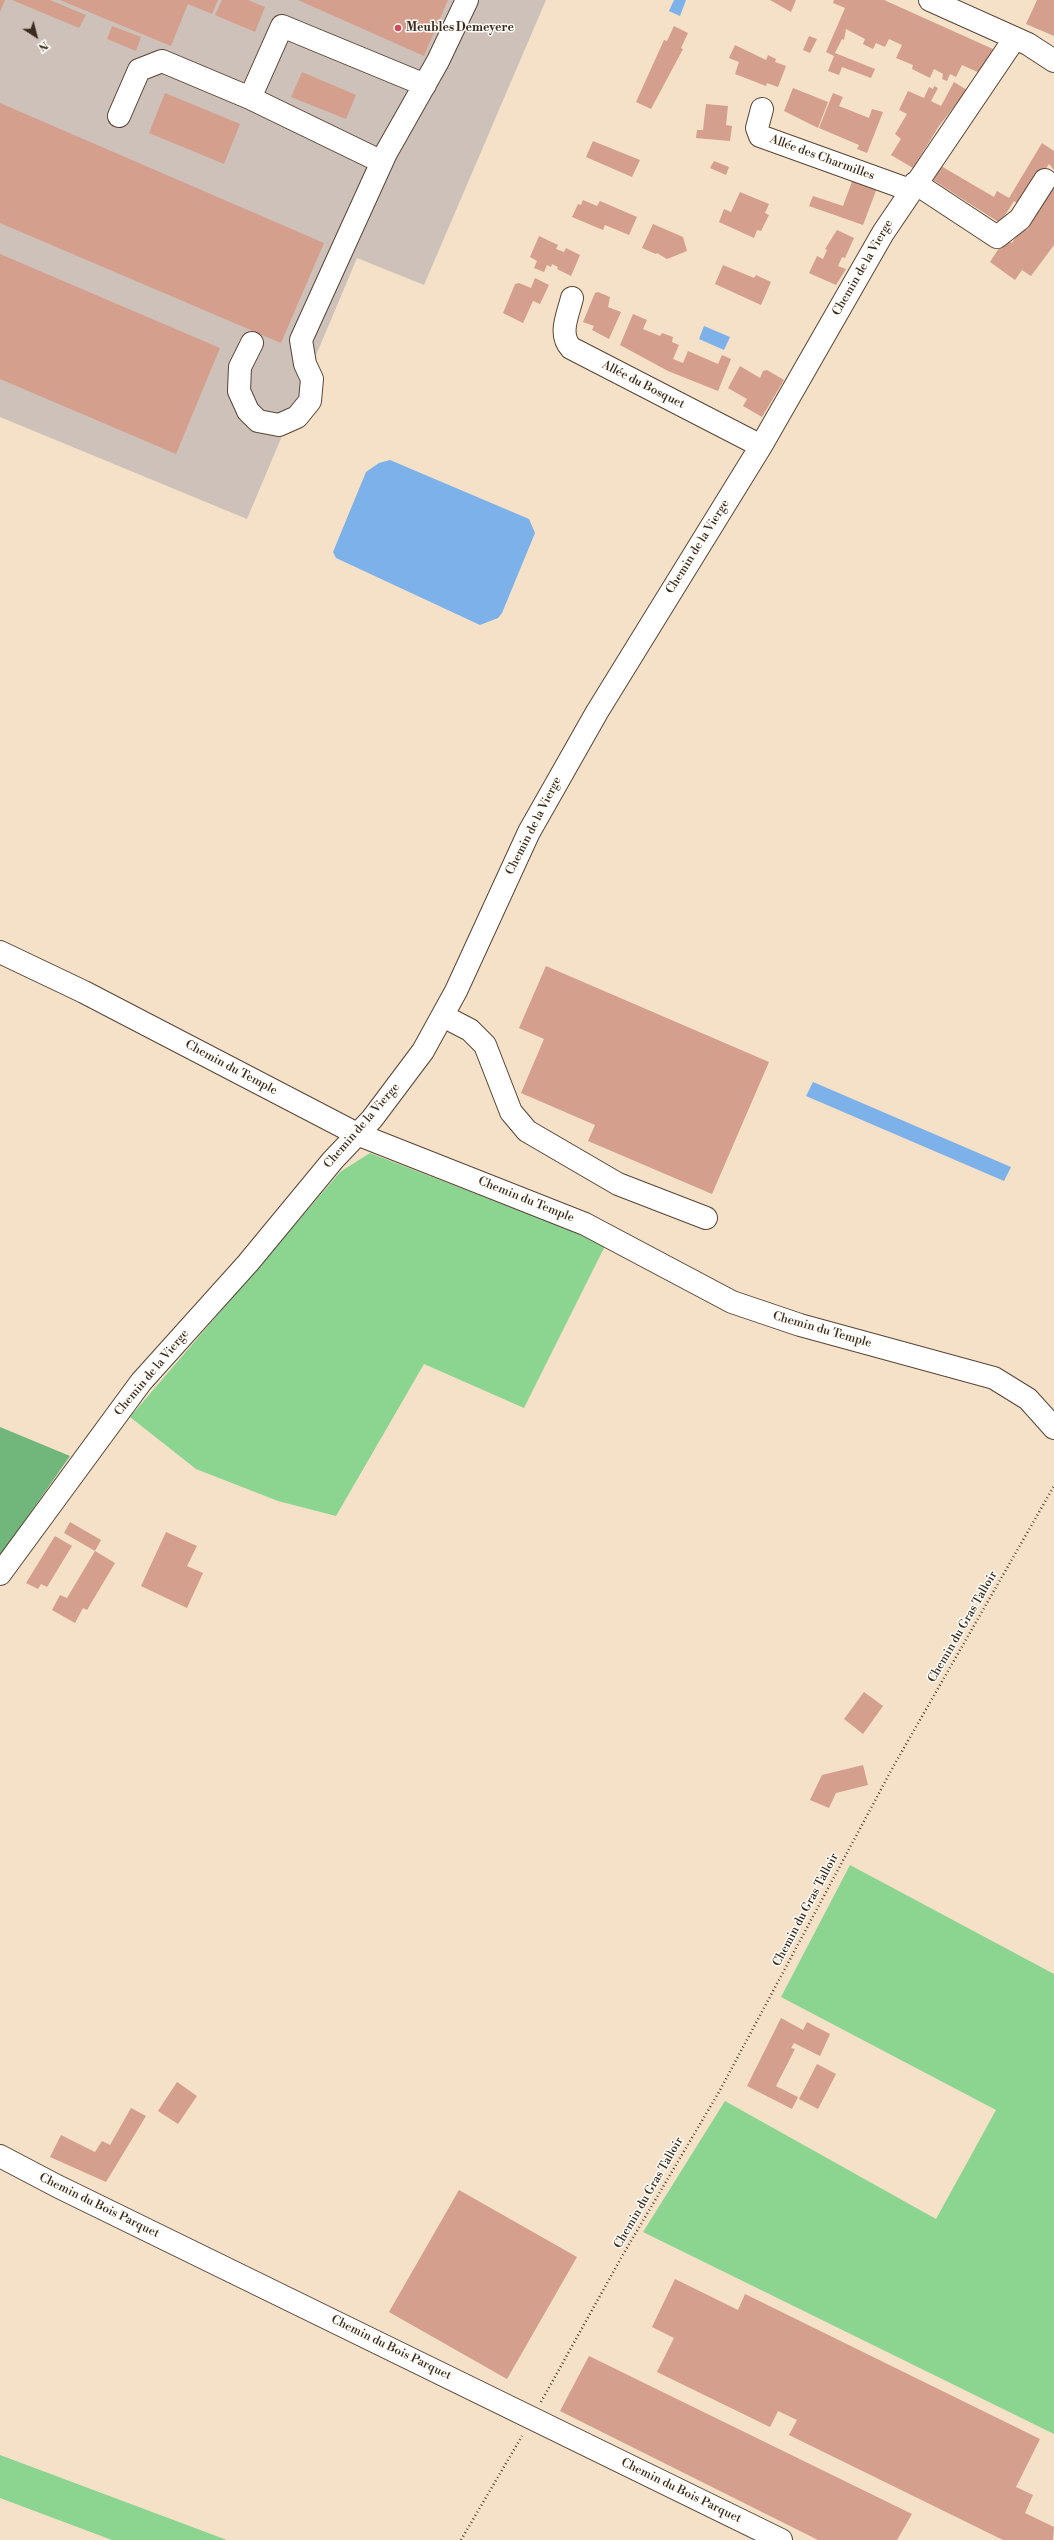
<!DOCTYPE html>
<html>
<head>
<meta charset="utf-8">
<style>
  body { margin:0 }
  #map { position:relative; width:1054px; height:2540px; overflow:hidden; background:#f4e1c7; font-family:"Libre Bodoni",serif }
  canvas { display:block }
  .north { position:absolute; left:16px; top:16px; width:40px; height:40px; -webkit-text-stroke:3px #fdfcf7; paint-order:stroke; rotate:144deg; font-size:11px; font-weight:700; line-height:16px; text-align:center; color:#3b2a1e }
  .north::after { content:''; display:block; margin:auto; width:14px; height:18px; background:#3b2a1e; clip-path:polygon(50% 0,100% 100%,50% 72%,0 100%) }
</style>
</head>
<body>
<div id="map">
<canvas width="1054" height="2540"></canvas>
<div class="north">N</div>
</div>
<script>
const g = document.querySelector('canvas').getContext('2d');
g.lineJoin = 'round';
function fill(path, color) { g.fillStyle = color; g.fill(path, 'evenodd'); }
function strokePath(path, color, width, dash) { g.strokeStyle = color; g.lineWidth = width; g.lineCap = dash ? 'butt' : 'round'; g.setLineDash(dash || []); g.stroke(path); }
function label(font, color, halo, rows, align = 'center') {
  g.font = font + ' "Libre Bodoni",serif'; g.lineWidth = 3; g.setLineDash([]); g.textBaseline = 'middle'; g.strokeStyle = halo; g.fillStyle = color; for (const [text, x, y, turn = 0] of rows) {
    g.save(); g.translate(x, y); g.rotate((+turn || 0) * Math.PI / 180); g.textAlign = isNaN(turn) ? turn : align; if (halo) g.strokeText(text, 0, 0); g.fillText(text, 0, 0); g.restore();
  }
}
const industrial = new Path2D(`
  M0,0H546L424,285L357,258L247,519L0,417Z`);
const green = new Path2D(`
  M370,1153L606,1244L524,1408L424,1364L336,1516L278,1501L196,1469L130,1417L340,1172Z
  M850,1865L1054,1974V2434L643,2232L725,2101L936,2219L996,2110L781,1997Z
  M0,2455L227,2540H112L0,2498Z`);
const forest = new Path2D(`
  M0,1427L70,1456L0,1556Z`);
const water = new Path2D(`
  M674,0H686L680,16L669,11Z
  M704,326L730,337L724,350L699,339Z
  M390,460L529,519L535,533L502,613L498,618L480,625L336,558L333,552L366,472L379,463Z
  M813,1082L1011,1167L1004,1181L806,1096Z`);
const building = new Path2D(`
  M0,0H5L0,12Z
  M12,0H50L86,15L79,28Z
  M60,0H218L212,14L188,4L171,46Z
  M222,0H248L265,7L255,32L215,15Z
  M298,0H448L424,56Z
  M770,0H796L791,12Z
  M834,0H884L993,49L982,74L962,65L956,77L950,74L947,81L942,79L943,74L934,69L930,78L912,69L913,65L896,58L902,45L889,39L885,47L876,43L873,49L863,44L865,39L846,29L844,40L842,39L835,53L875,69L871,78L842,67L839,75L828,71L834,56L826,52L845,8L833,3Z
  M1037,0H1054V36L1026,24Z
  M112,26L141,37L136,51L107,39Z
  M674,26L688,33L681,48L683,49L651,109L636,102L664,40L667,41Z
  M809,36L817,39L810,53L803,50Z
  M735,45L766,60L768,55L776,59L775,62L786,66L778,87L767,83L766,86L735,74L739,62L729,58Z
  M302,72L356,95L346,119L291,97Z
  M954,82L967,90L939,126L913,168L891,155L901,139L895,134L907,114L899,110L908,91L924,98L929,87L933,89L934,86L938,88L931,101L941,106Z
  M793,88L828,102L818,128L784,111Z
  M165,93L240,124L224,164L149,133Z
  M833,93L843,97L839,106L869,118L872,109L883,112L867,153L857,149L859,145L819,128Z
  M0,103L324,243L281,343L0,223Z
  M706,104L728,106L726,125L732,126L730,141L696,138L697,130H703Z
  M593,141L640,160L632,177L586,157Z
  M1042,143L1054,151V170L1049,164L1021,206L1014,201L1000,223L933,180L941,166L994,197L997,191L1009,198Z
  M714,161L729,167L726,175L710,168Z
  M853,179L877,188L863,225L809,206L813,196L843,206Z
  M1054,185V245L1031,276L1022,270L1015,280L990,262L1005,239L1012,243L1022,227L1027,230Z
  M740,192L769,204L765,213L769,215L761,231L757,230L754,238L719,222L724,209L731,212Z
  M583,200L597,206L600,201L637,217L629,235L605,225L603,230L572,217L578,204L581,205Z
  M653,224L683,237L687,251L667,259L657,253L656,254L642,248Z
  M837,230L854,238L845,258L842,257L838,266L846,269L836,285L809,273L817,256L823,259L827,250L825,249Z
  M539,236L558,245L556,249L564,252L566,248L580,255L571,276L557,269L558,267L552,264L551,267L547,265L544,272L534,268L537,261L530,257Z
  M0,254L220,348L176,454L0,379Z
  M723,265L754,278L756,275L771,282L761,305L715,284Z
  M535,278L549,285L540,304L533,301L523,323L503,313L515,284L519,283L531,288Z
  M598,292L610,297L608,307L621,312L609,339L592,330L594,326L583,322L595,293Z
  M633,314L647,320L643,329L660,336L662,333L673,337L672,342L679,345L673,359L683,363L688,351L718,364L722,355L731,359L718,391L668,371L620,345Z
  M740,366L760,378L763,371L767,370L784,380L762,417L743,406L747,399L728,388Z
  M546,966L769,1062L712,1194L588,1141L595,1125L521,1093L544,1039L519,1028Z
  M70,1522L101,1540L95,1551L115,1563L87,1610L83,1608L75,1623L52,1610L60,1595L67,1598L95,1551L64,1533Z
  M166,1532L197,1546L187,1566L203,1573L187,1608L141,1586Z
  M55,1536L72,1546L47,1587L41,1584L38,1589L26,1583Z
  M864,1692L883,1706L863,1734L844,1719Z
  M863,1765L868,1785L836,1793L829,1808L810,1800L822,1775Z
  M781,2018L803,2030L807,2022L830,2034L820,2056L794,2043L791,2048L795,2049L776,2086L798,2097L792,2109L747,2086Z
  M817,2064L836,2074L818,2109L799,2099Z
  M177,2082L197,2096L178,2124L158,2111Z
  M131,2108L146,2116L106,2182L50,2157L61,2135L95,2152L102,2141L110,2145Z
  M459,2190L577,2257L507,2379L389,2312Z
  M675,2279L738,2310L745,2294L1040,2439L1016,2487L1033,2495L1025,2513L1054,2527L1053,2540H1003L789,2435L797,2420L778,2411L770,2427L657,2372L674,2338L652,2327Z
  M589,2356L912,2514L897,2540H818L560,2411Z`);
const path = new Path2D(`
  M541,2402L621,2258L719,2092L893,1767L1054,1486
  M461,2540L522,2436`);
const minor = new Path2D(`
  M930,0L1028,44L1054,61
  M250,98L282,26L425,85
  M762,109L757,128L760,136L910,190
  M119,116L139,70L162,61L250,98L382,162
  M915,183L997,237L1020,219L1045,180
  M572,298C568,315 558,334 571,348L761,446
  M252,343L240,367L239,391L248,411L258,421L279,425L297,417L310,401L312,379L305,364L301,340L386,153L438,61L467,0
  M0,952L84,992L357,1134L585,1224L732,1302L800,1325L994,1378L1028,1399L1054,1428
  M443,1016L470,1030L485,1045L511,1112L527,1131L618,1184L706,1218
  M0,1574L141,1382L248,1263L333,1160L372,1119L423,1051L456,991L529,832L597,712L761,446L883,233L1015,38
  M0,2156L57,2186L781,2540`);
const markers = [
  [398,28,4,"#d1495b"]
];
const poiNames = [
  ["Meubles Demeyere",406,28]
];
const streetNames = [
  ["Allée des Charmilles",822,158,20],
  ["Chemin de la Vierge",863,268,-60],
  ["Allée du Bosquet",643,385,27],
  ["Chemin de la Vierge",698,547,-58],
  ["Chemin de la Vierge",534,826,-63],
  ["Chemin du Temple",231,1068,28],
  ["Chemin de la Vierge",362,1126,-49],
  ["Chemin du Temple",526,1200,22],
  ["Chemin du Temple",822,1330,16],
  ["Chemin de la Vierge",152,1373,-50],
  ["Chemin du Gras Talloir",963,1627,-60],
  ["Chemin du Gras Talloir",806,1910,-62],
  ["Chemin du Gras Talloir",649,2193,-60],
  ["Chemin du Bois Parquet",99,2206,26],
  ["Chemin du Bois Parquet",391,2348,26],
  ["Chemin du Bois Parquet",681,2491,26]
];
fill(industrial, '#cec1ba');
fill(green, '#8cd591');
fill(forest, '#71b67b');
fill(water, '#7db1ea');
fill(building, '#d49f8c');
strokePath(minor, '#574537', 24);
strokePath(path, '#574537', 2.5, [1, 3]);
strokePath(minor, '#fff', 22);
for (const [x, y, r, color] of markers) { const dot = new Path2D(); dot.arc(x, y, r, 0, 2 * Math.PI); g.fillStyle = color; g.fill(dot); strokePath(dot, '#fdfcf7', 1.5); }
label('bold 12px', '#3b2a1e', '#fdfcf7', poiNames, 'left');
label('12px', '#3b2a1e', '#fdfcf7', streetNames);
</script>
</body>
</html>
